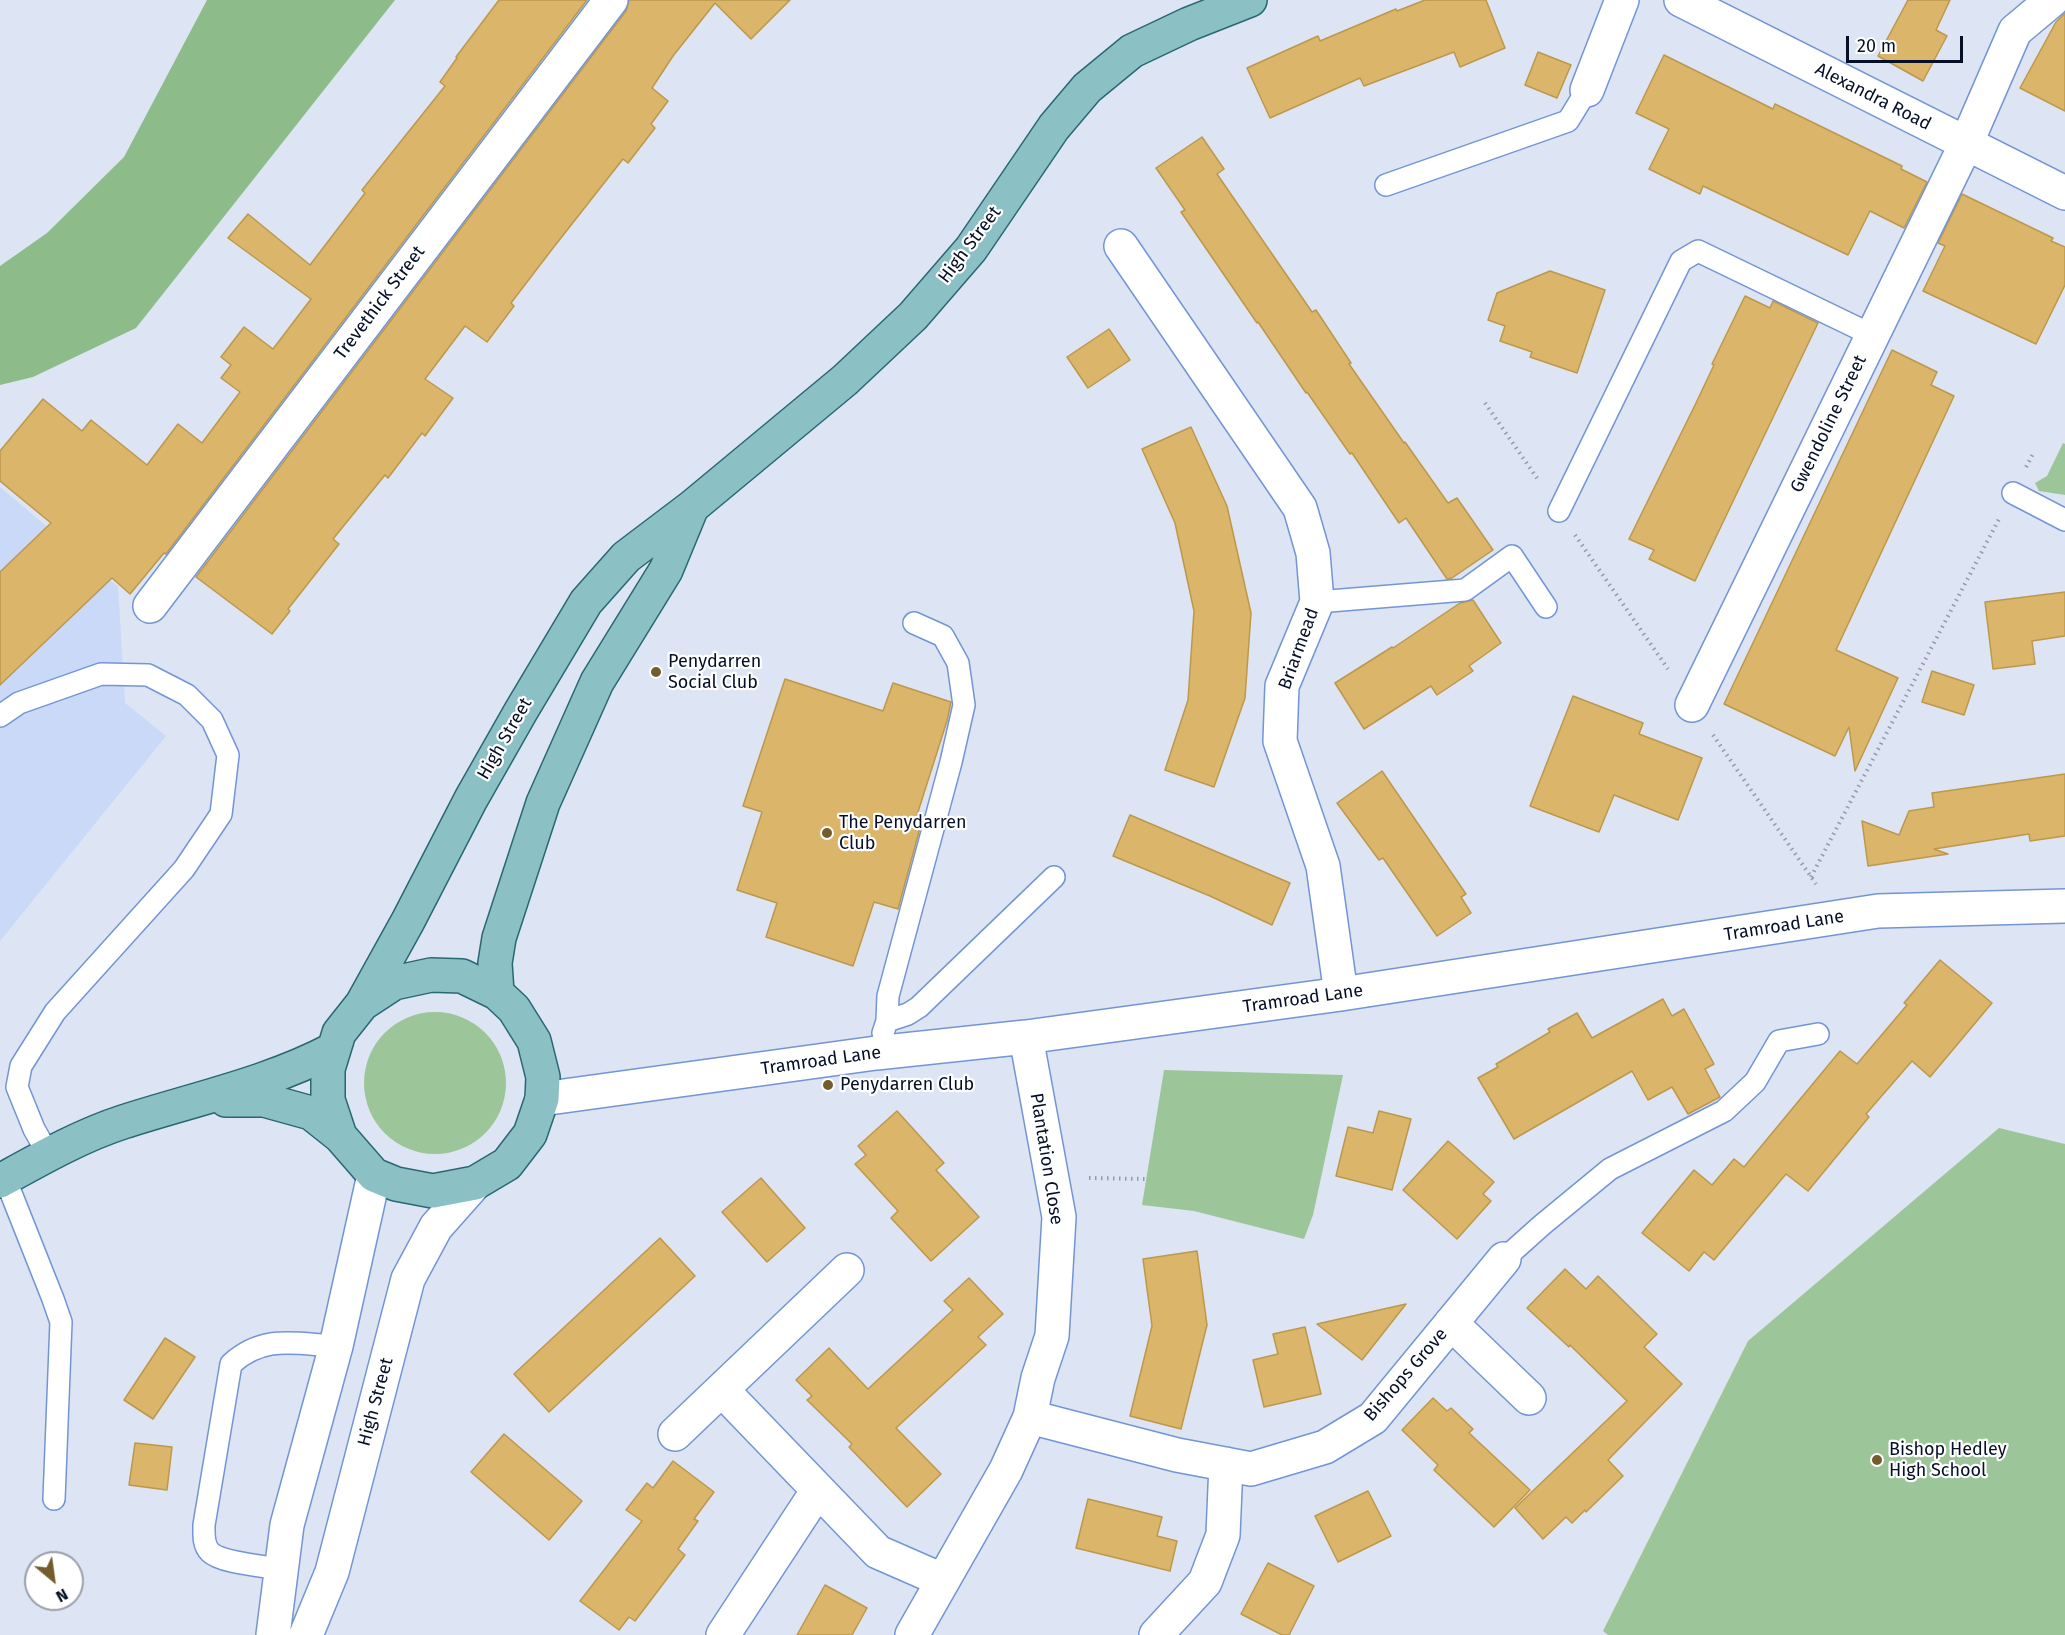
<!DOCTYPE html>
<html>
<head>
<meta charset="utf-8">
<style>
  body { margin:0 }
  #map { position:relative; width:2065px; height:1635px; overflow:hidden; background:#dde4f3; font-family:"Fira Sans",sans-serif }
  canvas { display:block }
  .north { position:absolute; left:24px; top:1551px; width:60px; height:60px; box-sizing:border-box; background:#fff; border:2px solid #9b9fa9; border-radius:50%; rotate:151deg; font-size:16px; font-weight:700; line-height:24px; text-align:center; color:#050f27 }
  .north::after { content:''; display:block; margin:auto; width:21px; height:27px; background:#745c2d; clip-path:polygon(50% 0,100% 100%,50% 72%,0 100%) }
  .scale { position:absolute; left:1846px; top:36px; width:117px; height:27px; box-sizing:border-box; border:3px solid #050f27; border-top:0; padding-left:8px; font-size:18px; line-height:21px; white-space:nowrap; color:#050f27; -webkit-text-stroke:4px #fff; paint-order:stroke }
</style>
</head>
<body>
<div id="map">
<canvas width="2065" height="1635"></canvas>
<div class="north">N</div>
<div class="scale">20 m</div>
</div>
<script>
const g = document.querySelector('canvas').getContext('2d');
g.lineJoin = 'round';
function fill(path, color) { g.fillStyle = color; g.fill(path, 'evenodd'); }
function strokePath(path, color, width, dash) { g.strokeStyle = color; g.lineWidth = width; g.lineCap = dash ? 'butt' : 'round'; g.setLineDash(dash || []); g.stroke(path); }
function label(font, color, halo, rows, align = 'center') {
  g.font = font + ' "Fira Sans",sans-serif'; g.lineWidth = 4.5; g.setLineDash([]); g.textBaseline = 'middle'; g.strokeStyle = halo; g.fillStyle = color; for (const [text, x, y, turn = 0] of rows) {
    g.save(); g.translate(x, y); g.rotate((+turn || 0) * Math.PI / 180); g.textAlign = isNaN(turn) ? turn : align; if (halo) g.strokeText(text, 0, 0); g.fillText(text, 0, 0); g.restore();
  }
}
const built = new Path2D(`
  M0,487L118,587L125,703L166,736L0,941Z`);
const green = new Path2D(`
  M2063,443L2065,444V495L2039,491L2035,483L2047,476Z
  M364 1083a71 71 0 1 1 142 0a71 71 0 1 1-142 0Z
  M1164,1070L1343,1075L1313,1215L1304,1239L1194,1211L1142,1205Z
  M1999,1128L2065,1144V1635H1608L1603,1631L1748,1341Z`);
const forest = new Path2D(`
  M207,0H395L136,328L33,377L0,385V266L47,233L124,157Z`);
const building = new Path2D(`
  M499,0H587L166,554L164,553L130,594L112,578L0,685V572L51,523L0,481V451L43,399L82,431L91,420L147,465L178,424L202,443L240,392L221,378L231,365L221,357L244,327L273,349L311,299L228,238L248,214L310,265L365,193L362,190L445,86L440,82L457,58L456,57Z
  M629,0H790L751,39L715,3L673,56L652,88L668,101L651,124L655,128L628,163L623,159L553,248L511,303L514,306L487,342L465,326L425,379L453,398L425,436L422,433L388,478L385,475L333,539L339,544L288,609L290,611L272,634L196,577L626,11Z
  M1425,0H1486L1505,48L1460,67L1454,52L1364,86L1360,78L1270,118L1247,68L1318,36L1320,41L1396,9L1397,11Z
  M1908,0H1950L1936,30L1947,36L1923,81L1878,56Z
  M2065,13V111L2020,88L2056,22Z
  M1538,52L1571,65L1557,98L1525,85Z
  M1664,55L1773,109L1775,104L1902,166L1901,169L1927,182L1904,228L1870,211L1848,255L1703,186L1700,194L1649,169L1669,129L1636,113Z
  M1202,137L1224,169L1217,174L1312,312L1316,310L1351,363L1349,364L1404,443L1405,442L1448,503L1457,498L1493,550L1452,578L1447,579L1406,518L1399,523L1352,453L1350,454L1307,392L1306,393L1258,322L1257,323L1181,212L1185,210L1156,168Z
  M1962,194L2053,238L2051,241L2065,247V285L2036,344L1923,291L1945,246L1938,243Z
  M1550,271L1605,290L1577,373L1530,357L1532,352L1500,341L1505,326L1488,320L1497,293Z
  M1745,296L1770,308L1773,301L1818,323L1695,581L1649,559L1654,550L1629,539L1696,403L1714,365L1712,364Z
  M1109,329L1130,360L1088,388L1067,357Z
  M1892,350L1937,372L1931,385L1954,396L1836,650L1898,678L1855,771L1849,727L1835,756L1724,704Z
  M1191,427L1227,506L1251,613L1245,698L1214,787L1165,770L1188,700L1194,611L1175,523L1142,449Z
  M2065,592V636L2032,641L2035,664L1993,669L1985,602Z
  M1473,600L1501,643L1469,666L1473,671L1437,695L1431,686L1364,729L1335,683L1392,647L1393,648L1460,603Z
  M1932,671L1974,685L1964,715L1922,702Z
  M785,679L883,711L893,683L951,702L947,721L917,815L923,817L898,909L874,902L853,966L766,937L777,903L737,890L762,812L743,806Z
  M1573,696L1643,723L1639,734L1702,758L1678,820L1614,795L1599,832L1530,806Z
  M1382,771L1466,894L1461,897L1471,913L1437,936L1383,858L1379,860L1337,803Z
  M2065,774V836L2030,841L2029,834L1934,849L1948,854L1868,866L1862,821L1899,835L1909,811L1934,807L1932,793Z
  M1130,815L1290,883L1272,925L1210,896L1113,856Z
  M1940,960L1992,1003L1930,1077L1912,1061L1866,1114L1869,1117L1808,1191L1786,1174L1714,1260L1704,1252L1689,1271L1642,1233L1694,1170L1712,1185L1734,1159L1744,1167L1840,1051L1857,1064L1907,1005L1904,1003Z
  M1663,999L1672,1016L1684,1009L1714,1064L1705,1069L1720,1097L1688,1114L1672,1087L1648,1100L1632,1071L1514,1139L1478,1078L1498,1067L1496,1064L1550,1032L1548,1029L1577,1013L1592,1038Z
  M897,1111L944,1163L936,1170L979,1217L931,1261L891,1218L898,1211L855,1164L866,1155L858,1146Z
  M1379,1111L1411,1119L1392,1190L1336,1176L1348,1127L1373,1133Z
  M1448,1141L1494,1182L1483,1194L1491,1201L1457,1239L1403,1190Z
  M761,1178L805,1228L767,1262L722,1212Z
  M660,1238L695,1276L549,1412L514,1374Z
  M1197,1251L1207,1325L1181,1429L1130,1416L1152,1326L1143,1259Z
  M1565,1269L1586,1289L1598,1276L1657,1334L1644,1347L1682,1384L1608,1460L1623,1476L1586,1512L1585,1510L1572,1523L1566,1517L1543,1539L1515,1508L1627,1401L1570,1345L1569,1347L1527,1308Z
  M969,1278L1003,1314L978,1337L986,1345L896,1428L941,1474L907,1507L849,1447L852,1444L807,1400L812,1396L796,1380L829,1348L868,1389L953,1310L944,1301Z
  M1406,1304L1362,1360L1317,1324Z
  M1305,1327L1321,1394L1264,1407L1253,1360L1278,1354L1273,1334Z
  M165,1338L195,1357L153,1419L124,1400Z
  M1433,1398L1447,1411L1451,1408L1473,1429L1469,1433L1530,1490L1494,1527L1434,1470L1438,1465L1402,1430Z
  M504,1434L582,1501L549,1540L471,1472Z
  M135,1443L172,1447L167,1490L129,1485Z
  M673,1461L714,1492L694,1519L698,1521L678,1549L685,1555L635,1621L629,1617L619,1630L580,1601L642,1521L626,1510L647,1483L653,1488Z
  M1368,1491L1391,1536L1338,1562L1315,1516Z
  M1088,1499L1162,1517L1157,1536L1177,1541L1170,1571L1076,1548Z
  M1268,1563L1314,1586L1289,1635H1282L1241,1614Z
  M825,1585L867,1608L852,1635H797Z`);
const path = new Path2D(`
  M1485,403L1539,481
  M2026,467L2034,452
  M1575,535L1668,669
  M1713,735L1816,884
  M1811,877L1999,519
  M1089,1178L1146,1179`);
const service = new Path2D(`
  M1386,185L1568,121L1587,90
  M2013,493L2065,520
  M1559,511L1681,261L1698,251L1872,335
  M1317,602L1465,590L1512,556L1546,607
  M0,716L19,703L101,674L148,675L187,695L212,720L228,755L221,814L184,869L55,1012L21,1066L17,1087L34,1129L48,1154
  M887,1021L888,996L951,762L964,705L958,663L943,636L914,623
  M883,1033L887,1021L908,1014L919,1007L1054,877
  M5,1178L53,1299L61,1322L54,1499
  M1504,1259L1542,1225L1610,1169L1724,1111L1755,1082L1779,1041L1818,1034
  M280,1569C264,1566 221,1563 210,1552C203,1545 204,1535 204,1525L231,1364C264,1334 296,1344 336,1346`);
const minor = new Path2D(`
  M1681,0L2065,193
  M1587,90L1622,0
  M1121,246L1300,508L1313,553L1317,602L1282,686L1280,741L1323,866L1341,994
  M150,606L611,0
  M1692,705L1966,144L2015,31L2052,0
  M542,1099L876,1053L1026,1037L1341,994L1878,911L2065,906
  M1451,1323L1529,1398
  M722,1390L878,1552L942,1580
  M1030,1417L1177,1455L1251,1469L1325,1447L1373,1418L1504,1259
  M675,1434L847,1270
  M723,1635L818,1490
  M912,1635L1006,1470L1030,1417L1038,1378L1052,1336L1059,1217L1026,1037
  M1156,1635L1205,1582L1223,1535L1226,1464`);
const tertiary = new Path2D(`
  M273,1635L287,1525L336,1346L374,1175
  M306,1635L332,1572L408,1279L436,1227L475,1183`);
const primary = new Path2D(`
  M497,993L495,963L499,938L543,803L597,682L666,570L692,507
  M362,1004L394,983L431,975L462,976L497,993L514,1009L534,1041L543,1077L542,1099L530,1134L507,1164L475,1183L433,1191L396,1184L374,1175L340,1136L328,1100V1069L339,1033L362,1004L408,921L471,799L521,711L586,602L626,557L692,507L845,380L913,316L971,249L1054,127L1087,88L1132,51L1189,24L1250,0
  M226,1100H264L311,1113L340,1136
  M0,1181C40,1159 80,1136 123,1122C194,1099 268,1084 334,1049`);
const markers = [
  [656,672,6,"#745c2d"],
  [827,833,6,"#745c2d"],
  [828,1085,6,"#745c2d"],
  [1877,1460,6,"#745c2d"]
];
const streetNames = [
  ["Alexandra Road",1873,97,27],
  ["High Street",970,245,-53],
  ["Trevethick Street",380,303,-53],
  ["Gwendoline Street",1829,424,-64],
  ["Briarmead",1299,649,-70],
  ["High Street",505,739,-60],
  ["Tramroad Lane",1784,926,-9],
  ["Tramroad Lane",1303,999,-8],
  ["Tramroad Lane",821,1061,-8],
  ["Plantation Close",1046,1159,81],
  ["Bishops Grove",1406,1375,-49],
  ["High Street",376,1402,-75]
];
const poiNames = [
  ["Penydarren",668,662],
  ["Social Club",668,683],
  ["The Penydarren",839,823],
  ["Club",839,844],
  ["Penydarren Club",840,1085],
  ["Bishop Hedley",1889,1450],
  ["High School",1889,1471]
];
fill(built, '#c9d9f7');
fill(green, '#9dc59a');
fill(forest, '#8dbc8a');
fill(building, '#dbb569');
strokePath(building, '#bd984c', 1.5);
strokePath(service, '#7395d6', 24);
strokePath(minor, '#7395d6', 36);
strokePath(tertiary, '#7395d6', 36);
strokePath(primary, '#2a6774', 36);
strokePath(path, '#929aac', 4, [1.5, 4.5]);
strokePath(service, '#fff', 21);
strokePath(minor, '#fff', 33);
strokePath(tertiary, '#fff', 33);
strokePath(primary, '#8bc1c5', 33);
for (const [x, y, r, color] of markers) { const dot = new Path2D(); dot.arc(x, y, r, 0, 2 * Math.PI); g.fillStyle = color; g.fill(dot); strokePath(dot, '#fff', 2); }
label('18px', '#050f27', '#fff', streetNames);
label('18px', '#050f27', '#fff', poiNames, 'left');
</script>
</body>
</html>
